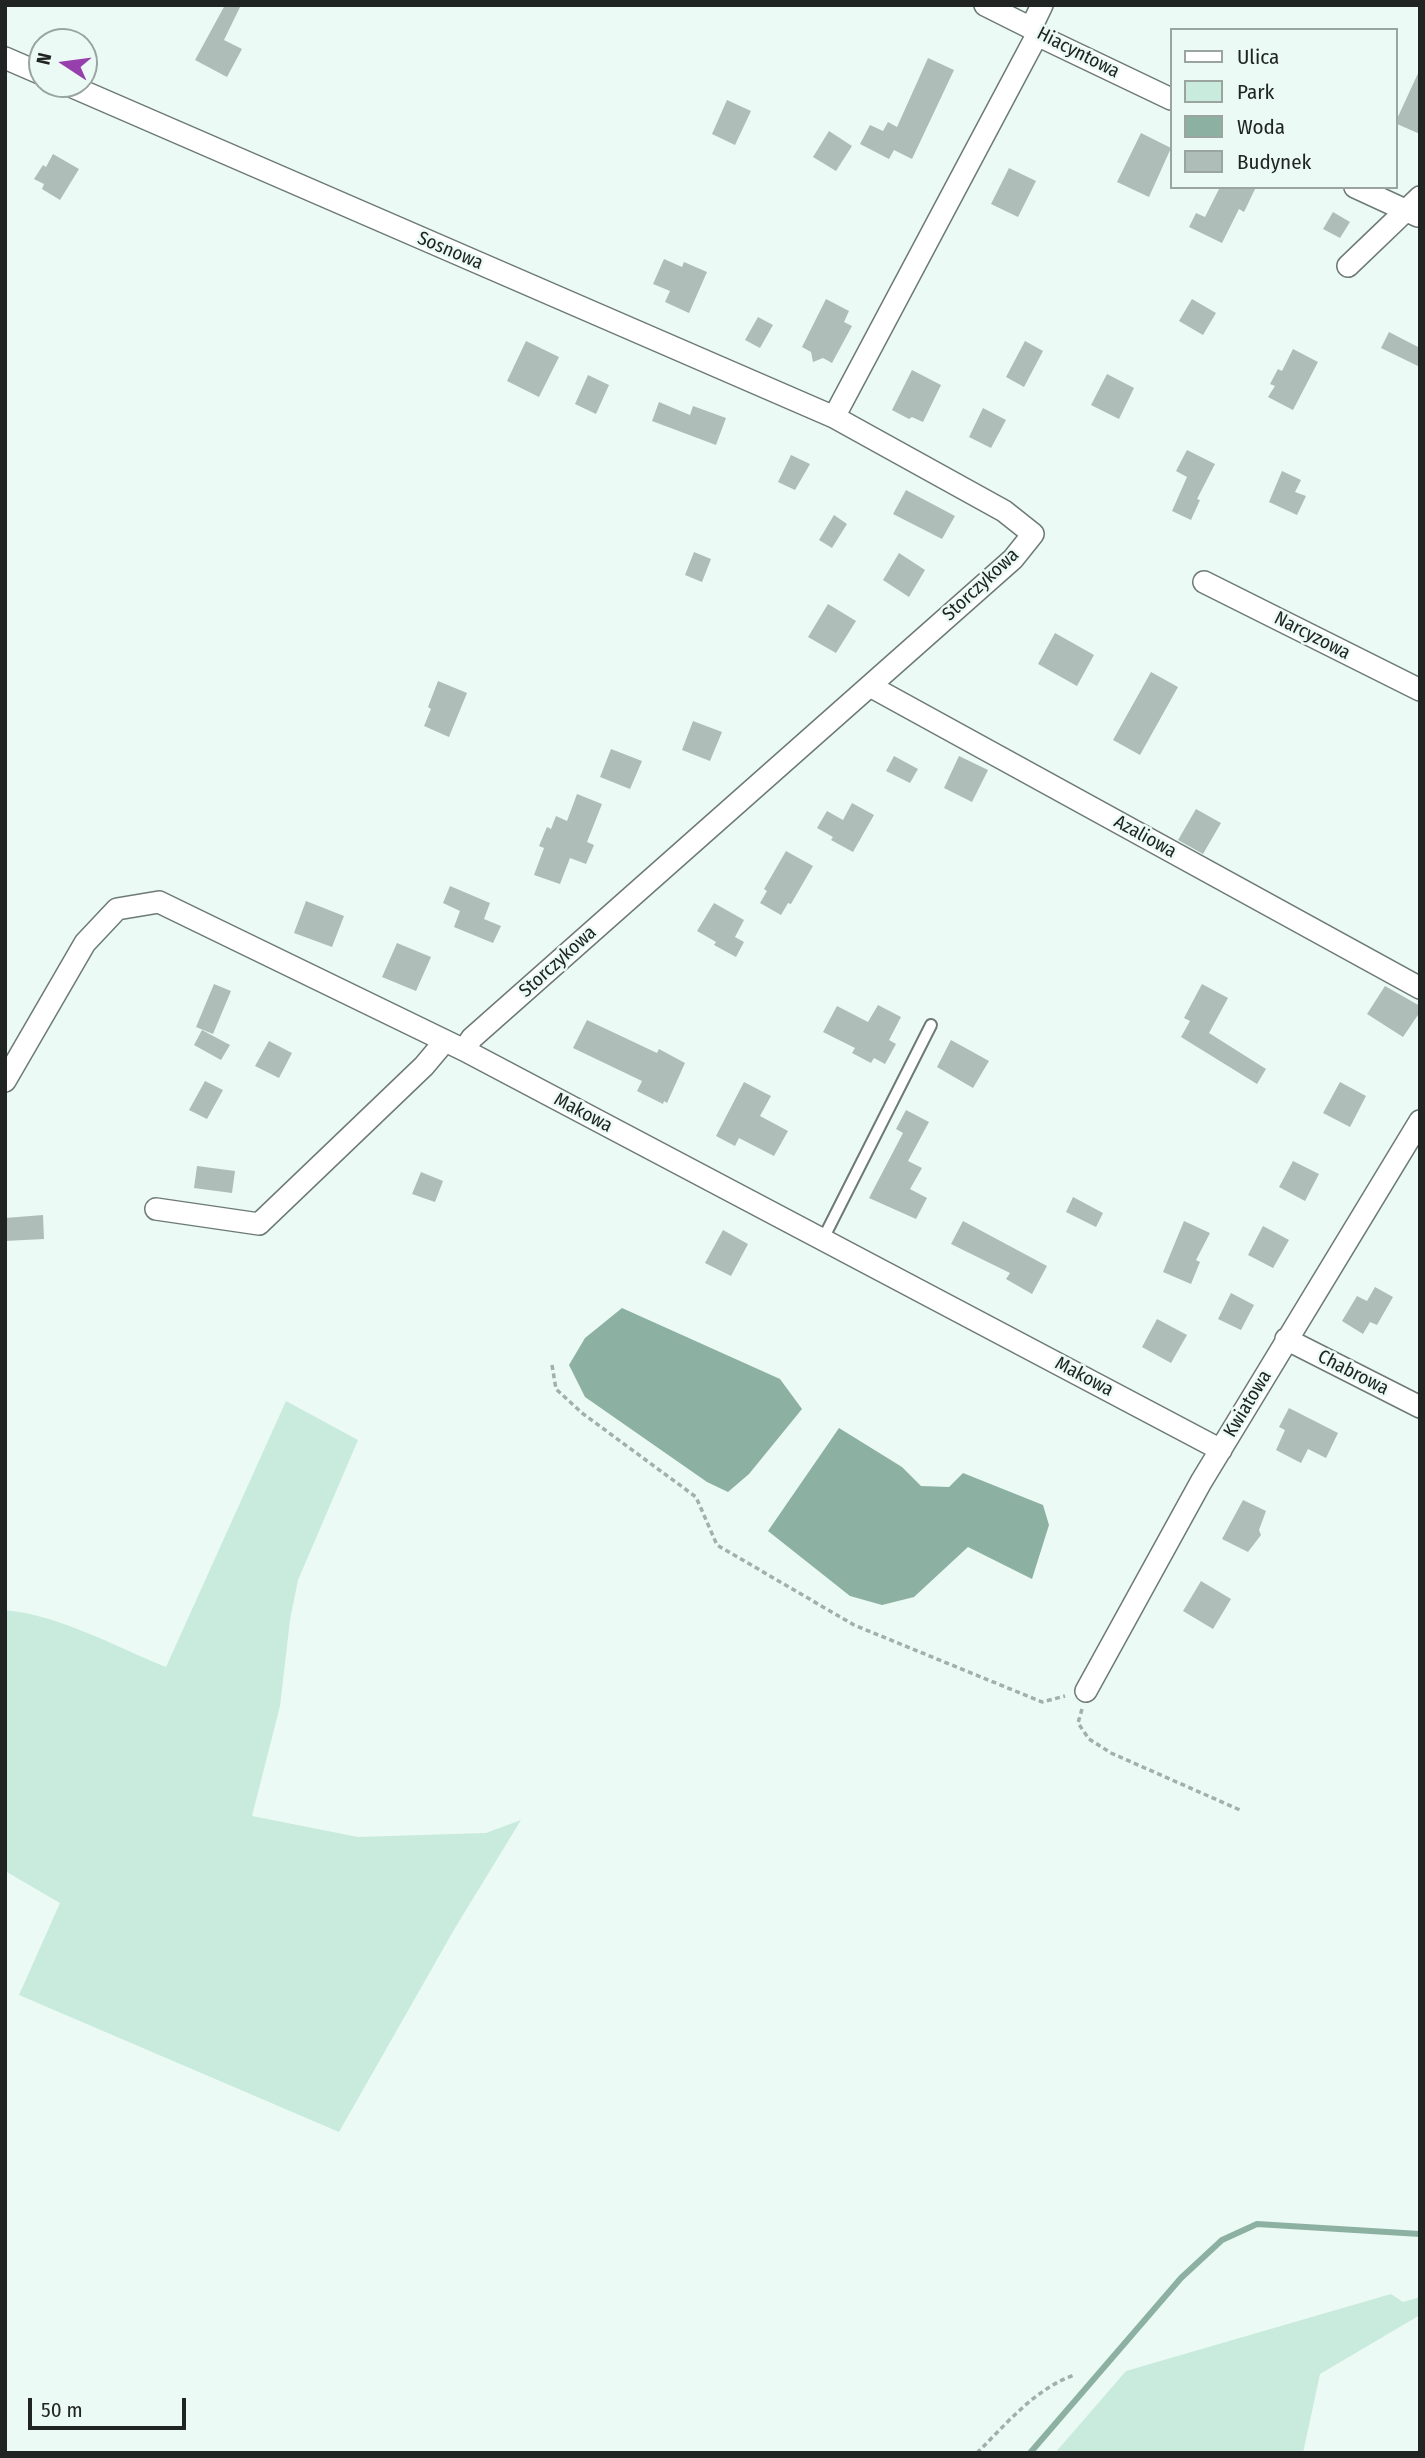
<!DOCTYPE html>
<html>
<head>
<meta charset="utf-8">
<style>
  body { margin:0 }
  #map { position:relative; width:1425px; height:2458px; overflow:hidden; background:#ebfaf4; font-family:"Fira Sans Condensed",sans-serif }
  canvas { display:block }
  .frame { position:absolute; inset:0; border:7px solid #202523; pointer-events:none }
  .legend { position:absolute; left:1170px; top:28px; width:228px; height:161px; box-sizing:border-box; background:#ebfaf4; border:2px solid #9aa5a0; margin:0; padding:9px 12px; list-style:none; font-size:21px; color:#202523 }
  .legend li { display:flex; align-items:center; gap:14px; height:35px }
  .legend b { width:35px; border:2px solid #9aa5a0 }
  .north { position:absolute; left:28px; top:28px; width:70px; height:70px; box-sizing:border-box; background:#ebfaf4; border:2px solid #9aa5a0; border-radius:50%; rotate:283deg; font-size:19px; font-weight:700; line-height:28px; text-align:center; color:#202523 }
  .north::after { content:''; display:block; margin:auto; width:24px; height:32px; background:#9740ad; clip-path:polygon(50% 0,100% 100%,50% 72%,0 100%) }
  .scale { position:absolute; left:28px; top:2398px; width:158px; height:32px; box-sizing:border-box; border:4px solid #202523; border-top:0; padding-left:9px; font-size:21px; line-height:24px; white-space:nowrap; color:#202523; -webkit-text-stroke:5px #ebfaf4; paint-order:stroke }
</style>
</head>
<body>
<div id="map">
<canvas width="1425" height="2458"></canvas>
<div class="frame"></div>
<ul class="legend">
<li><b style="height:9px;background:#fff"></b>Ulica</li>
<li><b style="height:19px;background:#c8ebdd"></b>Park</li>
<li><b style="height:19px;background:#8cb1a3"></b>Woda</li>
<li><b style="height:19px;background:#afbdb8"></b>Budynek</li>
</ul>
<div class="north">N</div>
<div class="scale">50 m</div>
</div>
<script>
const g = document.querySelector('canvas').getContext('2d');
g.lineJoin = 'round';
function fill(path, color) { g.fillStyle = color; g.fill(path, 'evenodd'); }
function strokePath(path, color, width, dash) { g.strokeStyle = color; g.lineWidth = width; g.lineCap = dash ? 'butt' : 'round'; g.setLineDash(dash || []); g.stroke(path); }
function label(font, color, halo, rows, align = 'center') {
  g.font = font + ' "Fira Sans Condensed",sans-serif'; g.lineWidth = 5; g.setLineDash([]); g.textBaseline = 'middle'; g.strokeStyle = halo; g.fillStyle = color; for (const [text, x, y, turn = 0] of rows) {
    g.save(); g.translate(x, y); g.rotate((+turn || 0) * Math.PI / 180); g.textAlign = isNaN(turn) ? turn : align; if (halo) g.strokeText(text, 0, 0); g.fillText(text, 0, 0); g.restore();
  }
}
const green = new Path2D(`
  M286,1401L358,1440L298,1580L290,1620L280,1706L252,1816L358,1837L486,1833L521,1820L455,1928L339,2132L19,1995L60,1903L5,1871V1610C63,1616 113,1646 166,1667Z
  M1391,2294L1403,2302L1420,2297V2315L1320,2374L1303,2453H1055L1126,2371Z`);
const water = new Path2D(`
  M622,1308L780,1379L802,1409L749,1474L728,1492L707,1482L585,1397L569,1365L585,1338Z
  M839,1428L902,1467L921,1486L949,1487L963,1473L1043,1505L1049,1525L1032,1579L968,1547L914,1597L882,1605L850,1596L768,1531Z`);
const stream = new Path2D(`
  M1030,2453L1181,2278L1222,2240L1257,2224L1420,2234`);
const building = new Path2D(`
  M225,5H241L224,40L242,49L227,77L195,60Z
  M928,58L954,70L912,159L894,150L889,159L860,144L870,125L883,131L888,122L897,127Z
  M1420,69V134L1397,124L1396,121Z
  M727,100L751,111L735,145L712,134Z
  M829,131L852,146L836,171L813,157Z
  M1141,133L1171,148L1149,197L1117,182Z
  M53,154L79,169L60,200L42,189L44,184L34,179L43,165L46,167Z
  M1009,168L1036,181L1018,217L991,204Z
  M1220,187H1256L1244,212L1239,209L1222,243L1189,227L1196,213L1205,217Z
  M1333,212L1350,222L1340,238L1323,229Z
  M664,259L682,267L684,262L707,272L689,313L665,302L670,291L653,284Z
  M826,299L849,311L844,322L852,326L832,363L823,358L813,362L811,352L802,347Z
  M1192,299L1216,313L1203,335L1179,321Z
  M758,317L773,325L760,348L745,340Z
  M1389,332L1420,348V367L1381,348Z
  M526,341L559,357L539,397L507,381Z
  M1025,341L1043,351L1024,387L1006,377Z
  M1293,349L1318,362L1293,410L1268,397L1275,386L1270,384L1278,369L1282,371Z
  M912,370L941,385L923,422L912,417L909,419L892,410Z
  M1107,374L1134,388L1119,419L1091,405Z
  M588,375L609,385L596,414L575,404Z
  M659,402L690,415L693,406L726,418L716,445L652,421Z
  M983,408L1006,420L991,448L969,437Z
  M1187,450L1215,464L1197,499L1200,500L1191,520L1172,511L1187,477L1176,471Z
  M791,455L810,464L795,490L778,482Z
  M1282,471L1301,480L1295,492L1306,496L1297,515L1269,502Z
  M906,490L955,516L942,539L893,514Z
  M834,515L847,524L832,548L819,540Z
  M694,552L711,559L702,582L685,575Z
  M899,553L925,570L909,597L883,580Z
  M828,604L856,621L836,653L808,637Z
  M1055,633L1094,655L1077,686L1038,664Z
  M1151,672L1178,687L1140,755L1113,740Z
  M438,681L467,693L449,737L424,726L431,709L428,707Z
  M693,721L722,732L710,761L682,750Z
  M611,749L642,761L630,789L600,777Z
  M894,756L918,769L910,783L886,771Z
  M959,756L988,770L972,802L944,788Z
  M577,794L602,804L587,842L594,845L586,864L570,858L560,884L534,875L544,848L539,846L547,827L551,829L556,816L567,821Z
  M852,803L874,815L853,852L831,840L833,837L817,828L827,811L843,820Z
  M1196,809L1221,823L1203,854L1178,840Z
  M786,851L813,866L791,904L788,903L781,915L760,903L767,891L764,889Z
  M450,886L490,903L484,919L501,926L493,943L454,927L460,911L443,903Z
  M306,901L344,916L332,947L294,933Z
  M714,903L744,920L735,937L744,942L736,957L714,945L716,942L697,931Z
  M397,943L431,957L416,991L382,977Z
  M214,984L231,991L213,1034L196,1027Z
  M1202,984L1228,998L1209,1033L1266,1069L1257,1084L1181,1037L1190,1021L1184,1018Z
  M1385,986L1420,1006V1012L1403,1037L1367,1014Z
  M878,1005L901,1017L889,1040L896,1044L885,1064L874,1058L871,1063L852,1053L855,1048L823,1032L837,1006L868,1022Z
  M587,1020L657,1053L659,1049L685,1063L667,1103L664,1101L663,1104L637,1091L642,1081L573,1048Z
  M202,1030L230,1045L221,1060L194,1045Z
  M951,1040L989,1061L973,1088L937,1067Z
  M269,1041L292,1053L279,1078L255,1066Z
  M205,1081L223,1090L207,1119L189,1110Z
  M744,1082L771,1096L760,1116L788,1131L774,1156L739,1138L735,1146L716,1136Z
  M1340,1082L1366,1096L1350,1127L1323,1113Z
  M906,1110L929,1122L908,1161L922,1168L910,1189L927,1198L916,1219L869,1198L903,1133L896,1129Z
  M1293,1161L1319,1174L1305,1201L1279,1187Z
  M197,1166L235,1171L232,1193L194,1188Z
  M421,1172L443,1181L435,1202L412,1194Z
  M1073,1197L1103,1213L1096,1227L1066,1212Z
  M43,1215L44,1239L5,1241V1218Z
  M963,1221L1047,1266L1032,1294L1006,1279L1010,1273L951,1244Z
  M1184,1221L1210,1233L1196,1260L1200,1262L1191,1284L1163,1272Z
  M1263,1226L1289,1240L1273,1268L1248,1255Z
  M723,1230L748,1244L731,1276L705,1263Z
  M1375,1287L1393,1297L1377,1325L1370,1322L1363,1334L1342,1321L1357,1296L1367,1301Z
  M1231,1293L1254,1305L1241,1330L1218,1319Z
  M1157,1319L1187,1335L1171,1363L1142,1347Z
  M1289,1408L1338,1433L1326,1458L1308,1449L1301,1463L1276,1450L1285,1430L1279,1427Z
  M1243,1500L1266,1511L1259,1530L1261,1535L1248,1552L1222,1539Z
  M1201,1581L1231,1599L1213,1629L1183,1611Z`);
const path = new Path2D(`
  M552,1365L556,1389L582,1413L696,1497L717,1545L854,1625L1042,1702L1065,1696
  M1082,1709L1078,1723L1089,1739L1111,1753L1240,1810
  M977,2453C1006,2424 1035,2389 1074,2375`);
const lane = new Path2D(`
  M823,1239L931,1025`);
const street = new Path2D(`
  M985,5L1031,28L1037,35L1171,99
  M1031,28L1042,5
  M5,58L42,74
  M66,84L834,417L1004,511L1033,534L1013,559L472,1038L464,1050
  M1355,187L1418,216
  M1348,266L1420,197
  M834,417L1037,35
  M1204,582L1420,690
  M870,686L1420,988
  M5,1081L85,943L117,909L159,902L464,1050L1221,1450
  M156,1209L259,1224L424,1066L445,1041
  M1286,1339L1420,1407
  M1086,1691L1201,1482L1420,1121`);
const streetNames = [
  ["Hiacyntowa",1078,53,27],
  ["Sosnowa",450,251,23],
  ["Storczykowa",981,585,-43],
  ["Narcyzowa",1312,636,27],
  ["Azaliowa",1145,837,29],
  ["Storczykowa",558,962,-42],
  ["Makowa",583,1113,28],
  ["Chabrowa",1353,1373,27],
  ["Makowa",1084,1377,28],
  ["Kwiatowa",1248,1404,-59]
];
fill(green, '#c8ebdd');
fill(water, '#8cb1a3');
strokePath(stream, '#8cb1a3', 6);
fill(building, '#afbdb8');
strokePath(lane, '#6d7a75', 14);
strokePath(street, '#6d7a75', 24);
strokePath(path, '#a3afaa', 3.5, [5, 3.5]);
strokePath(lane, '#fff', 10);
strokePath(street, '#fff', 21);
label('19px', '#202523', '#ebfaf4', streetNames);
</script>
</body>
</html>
